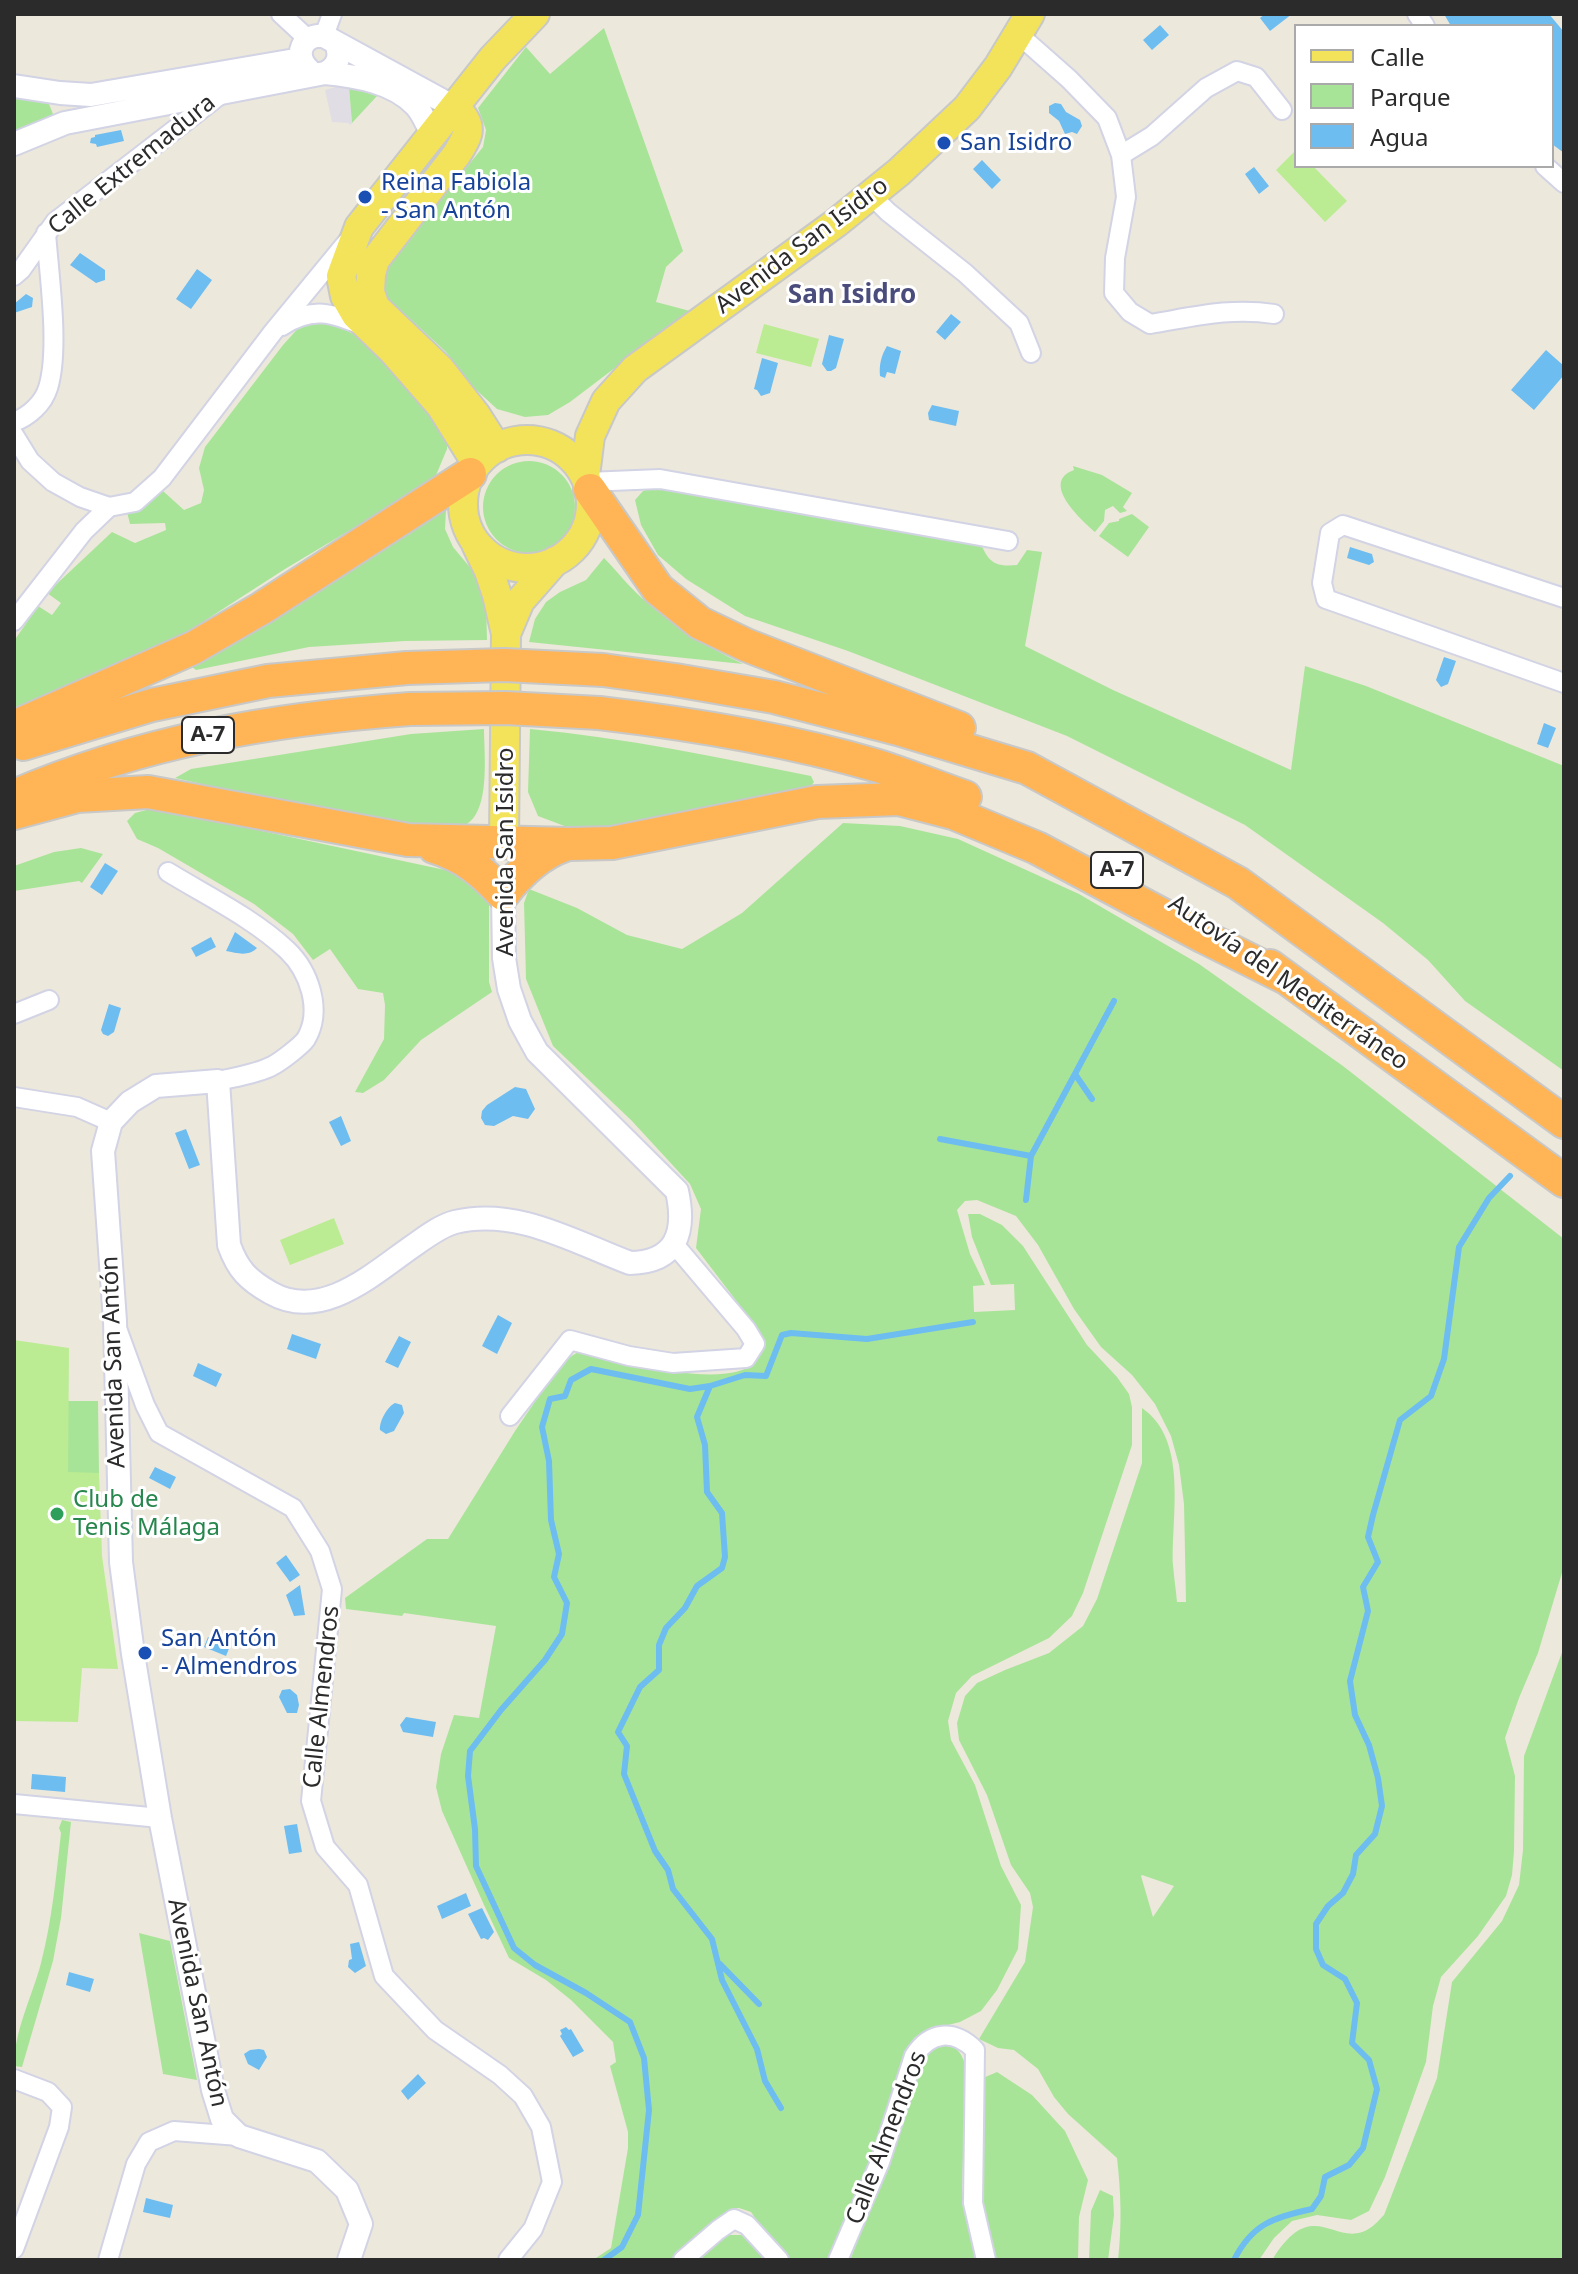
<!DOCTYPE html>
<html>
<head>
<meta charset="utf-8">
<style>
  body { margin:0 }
  #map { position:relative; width:1578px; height:2274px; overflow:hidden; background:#ede8dc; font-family:"Noto Sans",sans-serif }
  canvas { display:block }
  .frame { position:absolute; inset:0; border:16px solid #2b2b2b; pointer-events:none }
  .legend { position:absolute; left:1294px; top:24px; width:260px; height:144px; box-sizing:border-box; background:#fff; border:2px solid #aaa; margin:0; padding:10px 14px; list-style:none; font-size:24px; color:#2b2b2b }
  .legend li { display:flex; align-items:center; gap:16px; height:40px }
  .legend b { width:40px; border:2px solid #aaa }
</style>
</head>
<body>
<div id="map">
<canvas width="1578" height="2274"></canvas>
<div class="frame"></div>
<ul class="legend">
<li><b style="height:10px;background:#f3e35b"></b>Calle</li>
<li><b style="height:22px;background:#a8e498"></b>Parque</li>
<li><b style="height:22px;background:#6dbdf1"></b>Agua</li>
</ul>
</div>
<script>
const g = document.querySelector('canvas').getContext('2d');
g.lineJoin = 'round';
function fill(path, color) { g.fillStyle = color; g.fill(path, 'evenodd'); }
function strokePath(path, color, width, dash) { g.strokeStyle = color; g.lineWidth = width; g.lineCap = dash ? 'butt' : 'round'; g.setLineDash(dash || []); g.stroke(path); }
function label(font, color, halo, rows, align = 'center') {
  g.font = font + ' "Noto Sans",sans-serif'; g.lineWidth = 6; g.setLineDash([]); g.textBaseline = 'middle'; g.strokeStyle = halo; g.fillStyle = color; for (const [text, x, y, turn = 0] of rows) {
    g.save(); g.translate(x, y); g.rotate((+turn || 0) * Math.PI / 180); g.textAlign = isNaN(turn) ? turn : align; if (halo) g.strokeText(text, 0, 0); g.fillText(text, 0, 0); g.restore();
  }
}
const industrial = new Path2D(`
  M336,87H349L352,123L351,125L348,123L332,122L325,90Z`);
const green = new Path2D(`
  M604,28L683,251L666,267L656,302L690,311L570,402L548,415L525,417L497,409L473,387L446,352L406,315L388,302L384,284L390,262L483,147L486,130L478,108L526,47L550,74Z
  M349,87L377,96L352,123Z
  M14,95L49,104L53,114L44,124L14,138Z
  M319,319C376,334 411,391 447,434V449L434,480L285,569L181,636L14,712V641L38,606L52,615L61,603L47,593L112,532L135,543L166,530L165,523L130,524L127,512L148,503L163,491L184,510L201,503L204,490L199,468L205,447L283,345L302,324Z
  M483 507a46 46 0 1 1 92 0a46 46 0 1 1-92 0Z
  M1073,466L1102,475L1132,493L1123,507L1127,511L1120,513L1113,506L1105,510L1104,521L1095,532C1080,519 1040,482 1074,470Z
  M653,488L981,544C989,563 996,567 1017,565L1027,550L1042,552L1025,646L1113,690L1291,770L1305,666L1366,686L1564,766V1071L1465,1001L1428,960L1383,923L1245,825L1067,736L848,651L745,616L686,579L658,555L641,525L635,500L643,491Z
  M446,510L445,529L453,547L478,577L486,599L487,640L405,641L309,647L196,670L192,667V662Z
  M1132,514L1149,527L1128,557L1099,536L1109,523L1119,521V519Z
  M604,558C617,571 629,587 643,599C673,626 707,647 743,664L529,642L535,619L546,602L560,592L586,580Z
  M484,729C484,754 491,812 465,825C451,832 436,832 421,833L175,778L191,769L411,734Z
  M530,729C626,738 717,757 811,776L814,782L811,786L611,827H567L538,816L528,792Z
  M154,808L464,874L489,903V982L492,992L421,1040L384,1080L363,1093L355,1092L384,1039L385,1005L383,993L358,989L330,949L313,960L293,934L254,904L158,848L137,839L127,821L135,813Z
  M843,823L900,826L958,839L1079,894L1199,964L1343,1066L1564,1239V1566L1538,1653L1519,1698L1505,1738L1515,1776L1514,1851L1512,1875L1506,1896L1478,1936L1441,1977L1433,2006L1426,2062L1385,2177L1369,2211L1351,2220L1317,2215L1292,2221L1274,2238L1259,2260H1118C1122,2225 1121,2193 1117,2158L1068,2114L1054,2097L1038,2069L1014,2050L998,2048L979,2039L1025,1962L1033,1907L1030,1893L1011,1865L987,1795L959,1740L957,1723L965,1696L977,1683L1005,1670L1049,1653L1083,1626L1097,1599L1142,1463V1408C1189,1440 1171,1517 1173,1565C1174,1578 1176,1590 1177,1602H1186L1184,1504L1179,1465L1171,1436L1155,1404L1132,1375L1101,1347L1074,1309L1038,1245L1016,1216L977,1200L965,1201L957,1210L970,1254L985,1285L973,1286L974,1312L1015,1310L1014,1284L991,1285L972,1237L968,1214H980L1002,1225L1023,1246L1087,1345L1117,1377L1129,1394L1132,1407V1445L1083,1593L1072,1616L1049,1638L972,1676L956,1693L948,1721L951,1740L975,1785L1001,1866L1021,1905L1018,1949L997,1990L981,2011L960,2022L936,2028L914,2038L905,2055L881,2146L833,2260H787L782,2257L751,2212L739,2208L733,2209L717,2218L683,2250L670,2260H593L611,2248L628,2148V2132L610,2066L616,2062L613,2042L571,2000L546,1980L509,1958L484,1905L442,1811L436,1787L441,1754L454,1715L479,1718L496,1626L404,1613L402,1616L346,1609L345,1598L427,1539H448L515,1431L562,1362L578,1352C615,1360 723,1390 753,1364C756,1361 758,1357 761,1354L757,1328L696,1248L701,1209L690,1184L631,1120L553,1046L526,979L524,903L529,889L577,908L627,935L682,949L742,913ZM1142,1875L1174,1886L1153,1917L1141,1876Z
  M81,848L103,854L82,883L79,881L14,891V866L54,852Z
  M68,1401H98L99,1473H68Z
  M1564,1647V2260H1272C1314,2192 1335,2251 1370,2228C1375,2225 1380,2219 1384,2215L1437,2078L1452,1982L1502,1921L1519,1885L1523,1850L1524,1756Z
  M62,1820L71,1822L61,1918L53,1961L22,2067L14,2066C14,2031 32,1997 41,1963C52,1920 56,1877 61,1833L59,1828Z
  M139,1933L170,1941L197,2080L163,2074Z
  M935,2044C955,2045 960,2048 966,2067L962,2189L967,2223L976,2260H850L899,2136L916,2065Z
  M997,2072L1032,2095L1065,2131L1088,2180L1079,2217L1078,2260H993L983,2216V2078Z
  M1100,2190L1113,2196L1114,2215L1108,2260H1089L1091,2211Z
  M729,2235H743L766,2260H693L713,2242Z`);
const pitch = new Path2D(`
  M1296,150V166H1313L1347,201L1325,222L1276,170Z
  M764,324L819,339L811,367L756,353Z
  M334,1218L344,1244L290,1265L280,1240Z
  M14,1340L69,1348L68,1472L99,1473L102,1556L118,1669L82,1668L78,1722L14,1721Z`);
const water = new Path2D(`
  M1265,14H1292L1270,31L1260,18Z
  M1444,14H1549L1564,32V153L1552,144V26H1451Z
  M1160,25L1169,35L1152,50L1143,40Z
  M1055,103L1061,104L1066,112L1080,120L1082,126L1077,134L1072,132L1065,134L1059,121L1049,113V106Z
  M121,130L124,141L97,147L96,144L90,143L91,138L95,137V135Z
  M982,160L1001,180L992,189L973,169Z
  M1254,167L1269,186L1259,194L1245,174Z
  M80,253L105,270V280L96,283L70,265Z
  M197,269L212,280L191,309L176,299Z
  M26,294L33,298L32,307L14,313V304Z
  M951,314L961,322L945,340L936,332Z
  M829,335L844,339L836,368L831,371H827L822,364Z
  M887,346L901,351L895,374L887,372L885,378L880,376C879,365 881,356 887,346Z
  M1546,350L1564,366V375L1534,410L1511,390Z
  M762,358L778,363L770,393L761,396L757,390L754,389Z
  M932,405L959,411L956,426L929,420L928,413Z
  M1350,547L1372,554L1374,562L1369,565L1347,558Z
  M1444,657L1456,661L1448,684L1441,687L1436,680Z
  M1544,723L1556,728L1548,748L1537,744Z
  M105,863L118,871L102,895L90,887Z
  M235,932L257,948C248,957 237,953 226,951Z
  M211,937L216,947L196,957L191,948Z
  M109,1004L121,1008L114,1032L108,1036L103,1034L101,1030Z
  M515,1087L526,1089L535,1109L528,1119L513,1116L494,1126L485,1125L481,1118L482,1111L487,1105Z
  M341,1116L351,1141L341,1146L329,1122Z
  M186,1129L200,1165L189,1169L175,1133Z
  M498,1315L512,1323L497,1354L482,1346Z
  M292,1334L321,1344L316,1359L287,1349Z
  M399,1336L411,1342L398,1368L385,1362Z
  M198,1363L222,1374L216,1387L193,1376Z
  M395,1403L402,1405L404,1413L394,1431L386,1434L380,1430C379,1421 388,1406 395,1403Z
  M155,1467L176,1477L170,1489L149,1478Z
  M286,1555L300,1575L290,1582L276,1563Z
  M300,1585L305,1615L294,1616L286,1595Z
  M208,1637L230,1646L226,1656L204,1647Z
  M290,1689L297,1695L299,1705L297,1713H287L279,1697L282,1690Z
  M406,1717L436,1722L433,1737L403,1732L400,1725Z
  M32,1774L66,1777L65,1792L31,1789Z
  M297,1824L302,1852L289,1854L284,1826Z
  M466,1893L471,1906L442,1919L437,1906Z
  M482,1908L494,1932L488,1940L484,1938L481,1939L468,1914Z
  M359,1942L366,1966L355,1973L348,1967L349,1960L352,1959L350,1944Z
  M69,1972L94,1979L90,1992L66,1985Z
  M566,2027L569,2030L571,2029L584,2051L573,2057L560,2036L562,2034L560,2030Z
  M259,2049L264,2050L267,2057L259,2070L248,2064L244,2054L250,2050Z
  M418,2074L426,2083L408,2100L401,2091Z
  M146,2198L173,2205L170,2218L143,2212Z`);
const stream = new Path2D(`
  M1075,1074L1092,1099
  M940,1139L1031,1156
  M1026,1200L1031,1156L1114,1001
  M710,1386L697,1417L705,1445L707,1492L722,1513L725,1557L722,1568L697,1586L685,1608L666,1628L659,1645V1670L640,1687L618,1732L627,1746L624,1774L655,1851L668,1870L673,1889L712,1939L722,1980L757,2049L765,2081L781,2108
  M720,1964L759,2004
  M604,2260L622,2247L638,2215L649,2110L644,2058L630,2022L586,1993L535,1965L514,1948L476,1866L475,1829L468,1776L470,1751L501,1710L545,1660L562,1634L567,1603L554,1577L559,1554L551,1520L549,1461L542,1427L550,1399L565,1396L571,1380L591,1369L690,1389L710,1386L745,1375L766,1376L782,1335L791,1333L867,1339L973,1322
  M1234,2260C1252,2224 1274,2217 1312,2209L1321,2196L1325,2177L1349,2165L1363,2148L1377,2089L1369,2060L1352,2043L1357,2003L1345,1979L1323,1965L1316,1949V1924L1328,1906L1343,1893L1353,1874L1356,1855L1375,1834L1382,1806L1378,1778L1369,1745L1355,1715L1350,1681L1368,1611L1363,1587L1378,1562L1368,1537L1373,1515L1400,1420L1431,1396L1444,1359L1459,1247L1489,1198L1510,1176`);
const minor = new Path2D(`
  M281,14L308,39
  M1417,14L1425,26
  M1018,34L1069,79L1107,118L1121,155L1126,197L1115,258L1114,293L1130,312L1150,324C1193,317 1230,307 1274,314
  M324,36L332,14
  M1121,155L1152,136L1206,88L1237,71L1256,77L1282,110
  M1545,166L1564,183
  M872,196L888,212L965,273L1019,323L1031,353
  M14,276L21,270L55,222L221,94
  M282,326C312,306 333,313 363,326
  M14,422C29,416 43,404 48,388C60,350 49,274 46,233
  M14,435L30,461L53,482L80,497L109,507L135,502L162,478L273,332L347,242
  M587,482L660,479L1008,541
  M1564,598L1343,525L1330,533L1322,583L1326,599L1564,683
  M14,621L84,531L109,507
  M168,872C207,896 253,918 287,950C309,971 323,1010 306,1039C301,1046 280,1062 272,1066C257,1074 235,1077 218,1081
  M14,1014L49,1000
  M14,1097L77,1107L111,1122
  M118,1331L145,1405L159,1433L293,1508L320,1551L332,1589L311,1801L325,1847L358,1885L384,1976L435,2030L500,2075L523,2096L541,2127L552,2182L533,2229L508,2260
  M510,1416L570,1340L629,1356L673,1363L746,1358L755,1344L746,1329L674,1244
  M14,1804L160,1818
  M14,2079L48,2092L62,2107L59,2127L14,2249
  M108,2260L136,2164L149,2142L174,2131L239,2136
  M683,2260L718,2230L734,2219L747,2225L779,2260
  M838,2260L880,2162L914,2056C930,2031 954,2029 975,2050L973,2203L986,2260`);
const tertiary = new Path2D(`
  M309,70C293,55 302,34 324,36L454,107
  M325,73C356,76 394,82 416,106C423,114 428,126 432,135
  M14,86L60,93L91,95L301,59
  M14,144L65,123L325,73C338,67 342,55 335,42
  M349,2260L361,2224L347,2190L317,2161L239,2136L222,2119L213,2090L160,1818L133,1654L121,1562L115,1321L103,1151L111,1122L130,1102L156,1086L218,1081L229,1245C238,1270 248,1280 271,1293C322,1322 374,1273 413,1246C426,1237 440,1226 455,1222C516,1207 574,1242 630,1263C677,1262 686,1232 677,1191L537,1052L520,1021L509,989L504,958L503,894`);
const primary = new Path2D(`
  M454,107C474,125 470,133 457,154L375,260L371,274L370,292L375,307L440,369L476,415L497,448
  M463 504a64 64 0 1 1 128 0a64 64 0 1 1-128 0Z
  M477,464L441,406L393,351L356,315L345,296L341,276L359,227L493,58L535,14
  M585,476L590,436L606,401L635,369L836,223L899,172L967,108L998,67L1030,14
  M476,544L489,571L497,595L506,634L504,842
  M506,634L520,601L555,561`);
const motorway = new Path2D(`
  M590,490L658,589L700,623L746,645L959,728
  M603,670L675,680L774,697L898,729L1027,768L1238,883L1564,1122
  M599,713C694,724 786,739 878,766C907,775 936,787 965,797
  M14,727L193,648L262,608L470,474
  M23,744L152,705L268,681L407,668
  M14,796C143,741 271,719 410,709
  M14,813L77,796L148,792L408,840L570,844L612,843L817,802L899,799L953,813L1037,848L1204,937L1286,978
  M434,847C464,856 483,872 503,894C520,872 539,854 565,845
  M1270,966L1564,1181`);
const motorwayBridge = new Path2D(`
  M407,668L504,665L603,670
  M410,709L505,708L599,713`);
const markers = [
  [944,143,8,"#1a4fb4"],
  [365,197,8,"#1a4fb4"],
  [57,1514,8,"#2e9e5b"],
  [145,1653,8,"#1a4fb4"]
];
const shields = [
  [208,735,52],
  [1117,870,52]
];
const shieldNames = [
  ["A-7",208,735],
  ["A-7",1117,870]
];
const transitNames = [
  ["San Isidro",960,143],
  ["Reina Fabiola",381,183],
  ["- San Antón",381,211],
  ["San Antón",161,1639],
  ["- Almendros",161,1667]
];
const streetNames = [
  ["Calle Extremadura",132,165,-39],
  ["Avenida San Isidro",802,246,-37],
  ["Avenida San Isidro",506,852,-90],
  ["Autovía del Mediterráneo",1288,983,35],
  ["Avenida San Antón",114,1362,-92],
  ["Calle Almendros",322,1697,-84],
  ["Avenida San Antón",197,2003,78],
  ["Calle Almendros",887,2138,-69]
];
const leisureNames = [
  ["Club de",73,1500],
  ["Tenis Málaga",73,1528]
];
const neighbourhoodNames = [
  ["San Isidro",852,296]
];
fill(industrial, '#e0dde5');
fill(green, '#a8e498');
fill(pitch, '#bbec93');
fill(water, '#6dbdf1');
strokePath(stream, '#6dbdf1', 6);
strokePath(minor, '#d2d3e4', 22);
strokePath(tertiary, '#d2d3e4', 26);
strokePath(primary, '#c8c8c8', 32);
strokePath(motorway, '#c8c8c8', 36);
strokePath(minor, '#fff', 18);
strokePath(tertiary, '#fff', 22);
strokePath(primary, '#f3e35b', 28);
strokePath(motorway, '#ffb455', 32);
strokePath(motorwayBridge, '#c8c8c8', 36, []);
strokePath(motorwayBridge, '#ffb455', 32);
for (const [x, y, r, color] of markers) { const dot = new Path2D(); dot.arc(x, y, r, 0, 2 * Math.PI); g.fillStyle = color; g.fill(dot); strokePath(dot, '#fff', 3); }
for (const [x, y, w] of shields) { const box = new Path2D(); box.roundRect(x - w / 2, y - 18, w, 36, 6); g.fillStyle = '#fff'; g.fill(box); strokePath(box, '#2b2b2b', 2); }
label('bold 22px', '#2b2b2b', null, shieldNames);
label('24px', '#164399', '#fff', transitNames, 'left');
label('24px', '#2b2b2b', '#fff', streetNames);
label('24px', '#27864d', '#fff', leisureNames, 'left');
label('bold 26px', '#4a4c7c', '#fff', neighbourhoodNames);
</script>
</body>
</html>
